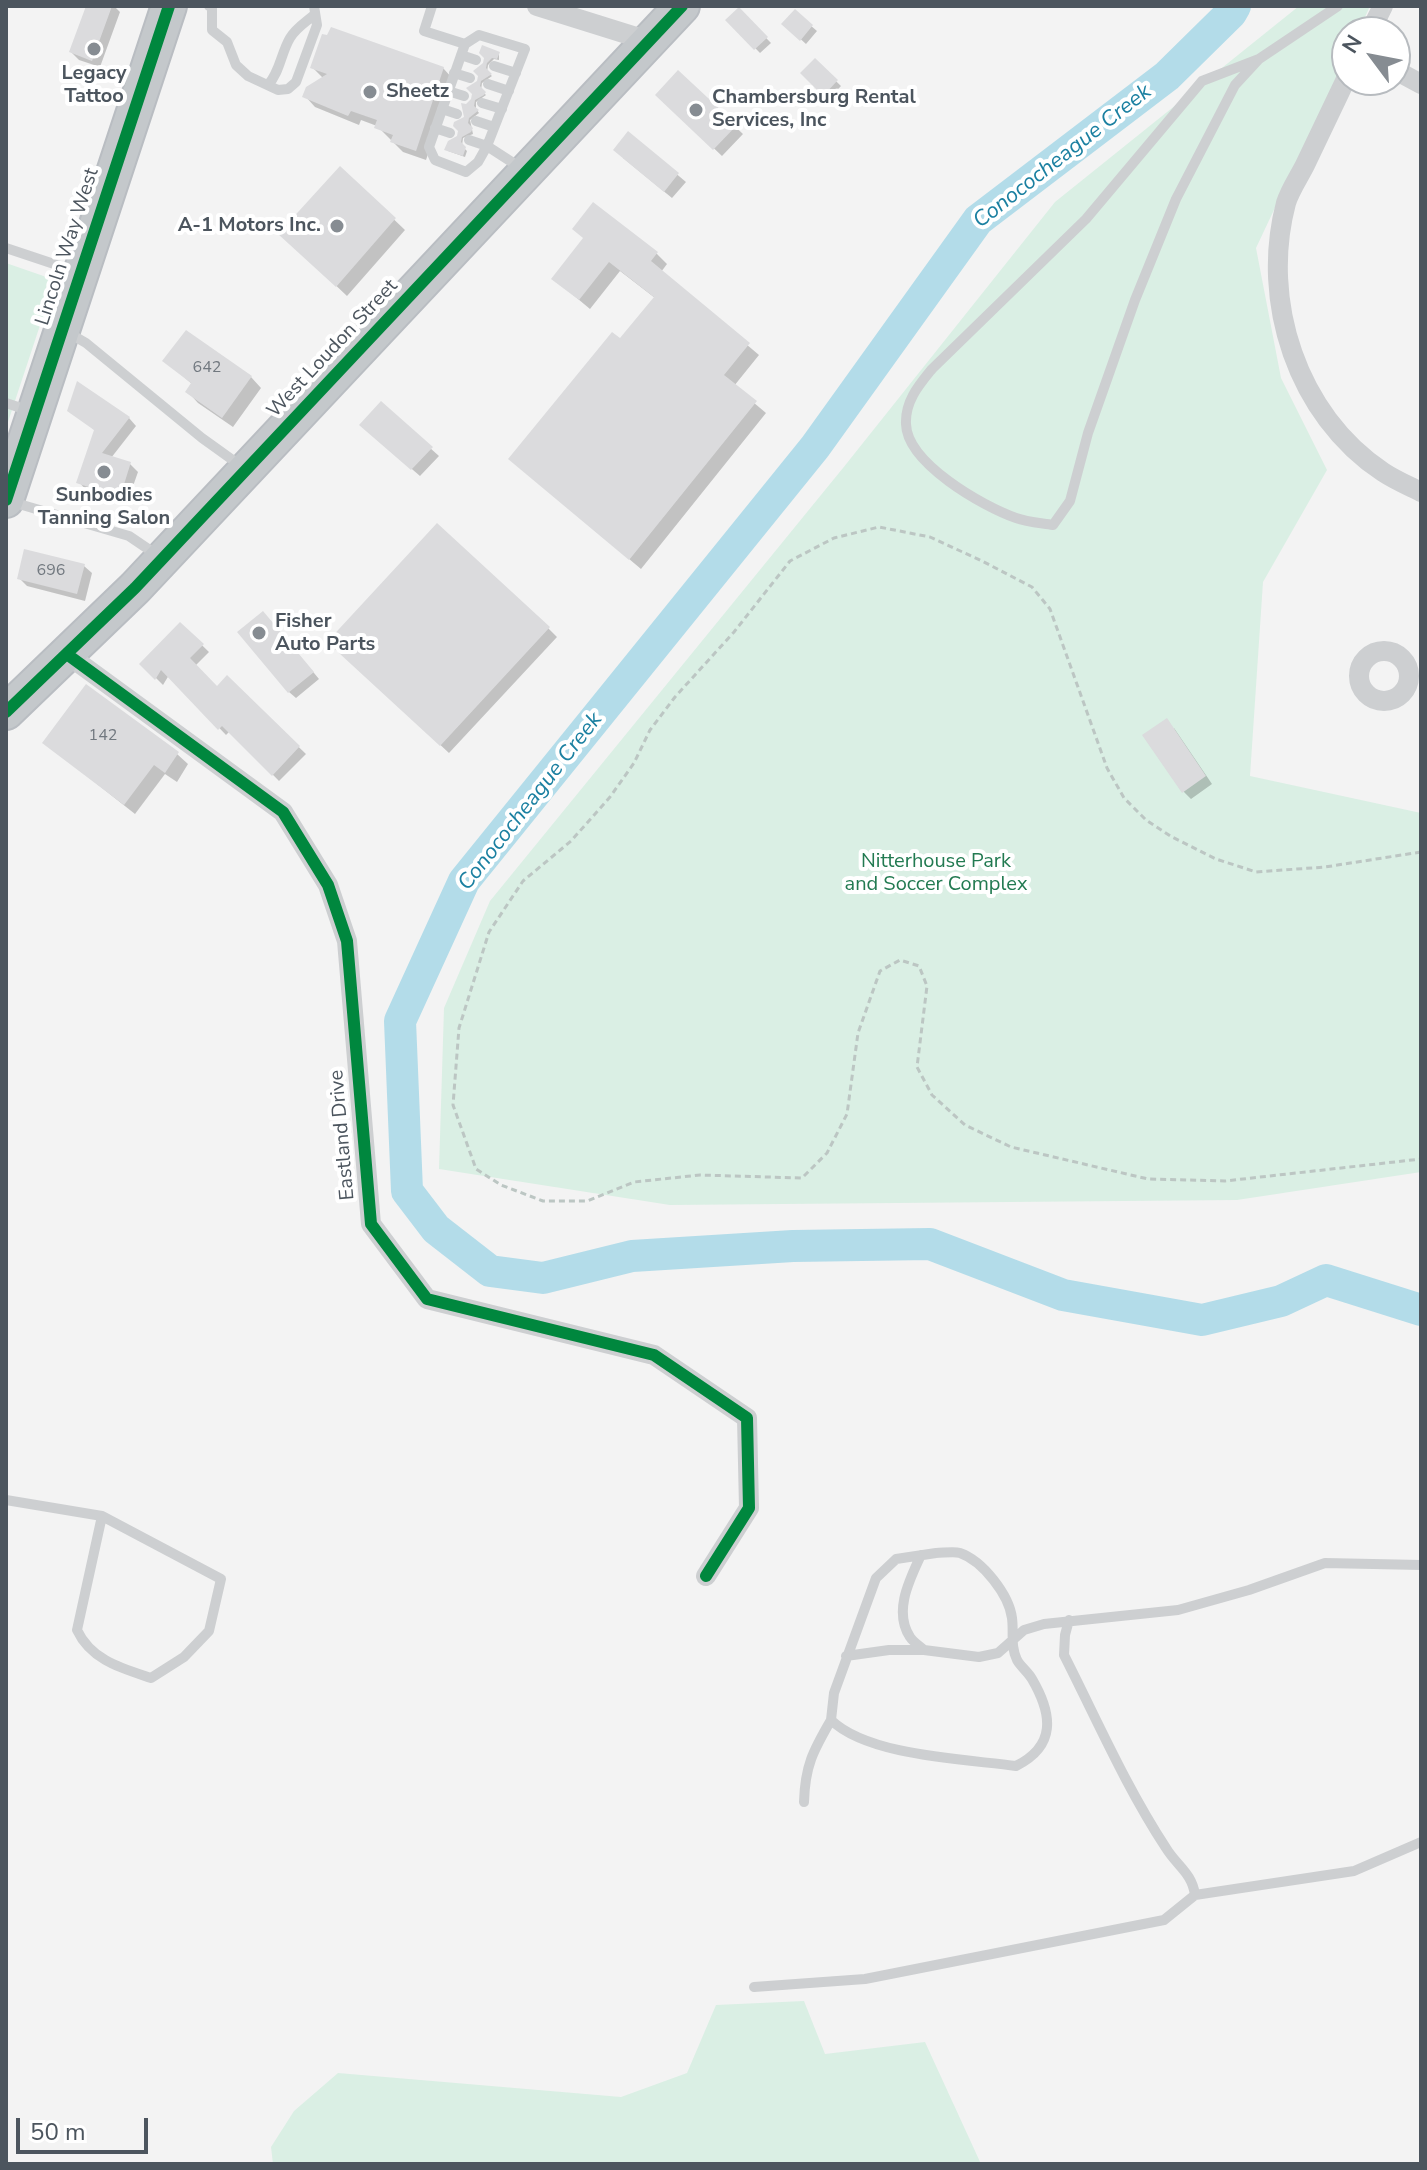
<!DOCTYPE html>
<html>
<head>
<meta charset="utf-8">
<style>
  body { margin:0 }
  #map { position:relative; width:1427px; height:2170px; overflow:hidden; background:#f3f3f3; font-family:"Nunito Sans",sans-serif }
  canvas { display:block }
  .frame { position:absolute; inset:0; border:8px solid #4c555e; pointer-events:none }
  .north { position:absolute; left:1331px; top:16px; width:80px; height:80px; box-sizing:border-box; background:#fff; border:2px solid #b7bbbf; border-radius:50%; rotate:302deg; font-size:22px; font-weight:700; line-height:32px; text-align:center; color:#4c555e }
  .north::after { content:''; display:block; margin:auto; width:28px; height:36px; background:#868c92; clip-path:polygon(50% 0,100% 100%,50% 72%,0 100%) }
  .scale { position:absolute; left:16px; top:2118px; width:132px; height:36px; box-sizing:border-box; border:4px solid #4c555e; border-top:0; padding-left:10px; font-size:24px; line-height:28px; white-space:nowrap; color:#4c555e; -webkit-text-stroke:6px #fff; paint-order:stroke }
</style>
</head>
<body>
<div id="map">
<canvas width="1427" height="2170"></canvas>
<div class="frame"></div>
<div class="north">N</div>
<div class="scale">50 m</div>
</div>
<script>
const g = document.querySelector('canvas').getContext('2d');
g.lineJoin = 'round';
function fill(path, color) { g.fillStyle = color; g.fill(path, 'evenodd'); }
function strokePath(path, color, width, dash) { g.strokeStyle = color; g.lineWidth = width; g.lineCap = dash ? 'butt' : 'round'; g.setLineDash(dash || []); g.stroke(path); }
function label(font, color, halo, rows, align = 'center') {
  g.font = font + ' "Nunito Sans",sans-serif'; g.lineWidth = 8; g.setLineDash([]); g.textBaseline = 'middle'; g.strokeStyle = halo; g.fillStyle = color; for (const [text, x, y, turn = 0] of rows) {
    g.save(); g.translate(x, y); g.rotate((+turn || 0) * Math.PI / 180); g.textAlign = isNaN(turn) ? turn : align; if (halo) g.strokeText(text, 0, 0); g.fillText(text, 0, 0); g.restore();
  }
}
const green = new Path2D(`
  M1299,6H1370L1358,32H1347V55L1256,248L1281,378L1327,470L1263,582L1250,776L1421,813V1172L1237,1200L670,1205L439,1169L444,1008L490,901L843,468L1055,202Z
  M6,263L55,280L6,428Z
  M804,2001L825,2054L925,2042L981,2164H273L271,2147L294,2111L338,2073L621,2097L687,2073L716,2005Z`);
const shadow = new Path2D(`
  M88,6H114L120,12L100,67L79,60L71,52Z
  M739,10L771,43L760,53L728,20Z
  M795,12L817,31L806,44L784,24Z
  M499,53V60L494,59L488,65L487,72L492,76L482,83L481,90L486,95L476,102V109L479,113L470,120L473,134L463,138L462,146L467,151L465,157L448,151L459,138L486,57Z
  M815,61L841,86L829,99L803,73Z
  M312,67L443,68L453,79L426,160L403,152L377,126L361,120L359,125L315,107L305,96L323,78Z
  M678,73L743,134L722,156L658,95Z
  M629,134L686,182L672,198L623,158Z
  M340,168L405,230L347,296L292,244Z
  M594,205L657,254L667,264L661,272L759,355L734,386L766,413L641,569L522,469L655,298L620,271L590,309L554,279L585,239Z
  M165,361L251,377L261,388L233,427L198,403L188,392L192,384Z
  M381,404L439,456L420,476L370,433Z
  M69,410L129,418L136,426L111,458L130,464L138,472L127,503L86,490L79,482L96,431Z
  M84,566L92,573L85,601L27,586L19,578Z
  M270,620L319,679L296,698L289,692Z
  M181,625L209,652L195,666L217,688L227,678L306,754L279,781L230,731L226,735L169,675L163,685L142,664Z
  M548,628L557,637L449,753L338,650Z
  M1174,728L1212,784L1191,799L1184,792Z
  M45,743L177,754L188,764L177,782L165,774L135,814Z`);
const river = new Path2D(`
  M1235,6L1231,13L1167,76L978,220L815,447L464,881L400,1021L407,1191L436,1229L490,1271L543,1278L632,1256L793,1246L930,1244L1063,1295L1202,1320L1281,1301L1326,1280L1421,1310`);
const building = new Path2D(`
  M86,6H112L92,61L69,52Z
  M739,7L768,37L754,50L725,20Z
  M795,9L813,25L800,41L781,24Z
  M331,27L444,67L416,151L390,142L393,135L374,128L377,120L351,111L348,116L302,97L306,87L327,74L310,68L322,34L327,35Z
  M482,45L500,52L497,59L492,58L487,63L486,68L492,74L481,81L480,86L486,92L484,95L475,100L474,106L479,110L469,118L468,123L473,128L471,132L462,137L461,142L466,147L463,156L444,150L448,141L457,136L458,131L453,126L454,122L464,117L461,103L466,104L471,99L472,94L466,88L477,81L478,76L473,71L483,63L484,58L479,53Z
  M815,58L838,80L823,96L800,73Z
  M678,70L737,125L713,150L655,95Z
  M628,131L679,173L664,192L613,150Z
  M340,166L396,218L336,287L278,234Z
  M593,202L658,252L651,261L750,343L724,375L757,401L629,560L508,459L612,332L620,338L654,297L609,262L579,300L551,279L583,238L572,229Z
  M186,330L252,376L222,418L185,392L191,383L162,361Z
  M77,381L130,417L102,453L131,462L120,497L76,483L94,430L67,411Z
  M381,401L433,447L411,470L359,425Z
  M437,523L550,627L440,746L327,642Z
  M24,549L85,564L77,594L17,579Z
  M263,611L314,672L288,693L237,632Z
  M180,622L204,644L190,658L217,686L227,675L300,746L272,776L222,726L218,730L161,670L155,680L139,664Z
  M86,684L179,752L165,773L154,765L124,805L42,743Z
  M1167,718L1206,776L1182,793L1142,735Z`);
const path = new Path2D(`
  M1421,852L1325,867L1256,872L1216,859L1172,837L1146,820L1124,798L1107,768L1050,609L1032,587L982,561L930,537L879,527L834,538L790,561L734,632L675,697L650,730L634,763L610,797L571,841L523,881L489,932L459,1028L453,1105L476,1169L501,1185L543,1201H587L634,1182L700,1175L802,1178L827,1153L847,1114L858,1033L880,971L900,960L919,966L927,986L917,1067L932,1095L965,1125L1011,1147L1148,1179L1225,1181L1421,1159`);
const service = new Path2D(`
  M209,6L212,7V30L227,42L236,65L248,76L278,90L288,89L296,82L317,25L314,6
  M432,6L424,31L465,44
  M461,55L476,60
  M1259,59L1202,81L1086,219L932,369C919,385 905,401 906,424C907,463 982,506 1016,518C1027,522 1041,523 1053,525L1070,501L1088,433L1135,300L1176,199L1235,85L1259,59L1338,6
  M494,66L516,73
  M454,73L470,78
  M488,84L509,91
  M268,85C280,72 281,53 290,38C296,28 306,22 314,15
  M448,91L464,96
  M482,103L502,109
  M442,109L457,114
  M476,121L494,127
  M435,128L450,133
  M469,140L487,146L478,162L466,172L435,160L429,147L465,44L479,35L525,49L487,146L521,168
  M6,248L75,271
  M67,332L86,343L202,438L241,466
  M6,403L30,411
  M12,502L129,536L157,555
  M6,1500L102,1516L221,1579L209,1631L184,1657L151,1678C121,1668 91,1660 77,1630L102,1516
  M936,1553C943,1553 954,1551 960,1553C983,1561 1009,1595 1012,1618C1014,1633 1010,1645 1017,1660C1021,1667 1028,1672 1032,1679C1053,1715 1056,1746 1016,1766C964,1759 868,1756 831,1720L834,1693L876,1578L896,1559Z
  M921,1555C910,1579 893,1611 910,1637C913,1642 920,1646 924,1650
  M1069,1620L1065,1635L1064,1655C1097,1720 1126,1787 1166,1848C1177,1866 1192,1873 1195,1895
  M846,1656L889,1650H924L979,1657L998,1653L1024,1630L1044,1624L1178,1610L1249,1590L1325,1563L1421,1565
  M804,1802C805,1766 813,1751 831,1720
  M754,1987L865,1979L1164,1920L1195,1895L1354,1871L1421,1842`);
const minor = new Path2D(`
  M537,6L649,41
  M1370,32L1383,6
  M1395,70L1421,84
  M1347,77C1333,106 1319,136 1305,165C1299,177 1290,190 1286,203C1260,301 1297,415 1383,472C1395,480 1409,486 1421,492
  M1359 676a25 25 0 1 1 50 0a25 25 0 1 1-50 0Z
  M68,655L283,812L328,885L347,941L371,1224L427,1299L654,1355L747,1418L749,1508L706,1576`);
const trunk = new Path2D(`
  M6,500L169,6
  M6,712L135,588L682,6`);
const cycleway = new Path2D(`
  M6,500L169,6
  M68,655L283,812L328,885L347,941L371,1224L427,1299L654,1355L747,1418L749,1508L706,1576
  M6,712L135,588L682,6`);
const markers = [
  [94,49,8,"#868c92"],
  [370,92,8,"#868c92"],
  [696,110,8,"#868c92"],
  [337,226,8,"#868c92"],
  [104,472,8,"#868c92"],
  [259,633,8,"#868c92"]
];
const numberNames = [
  ["642",207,368],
  ["696",51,571],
  ["142",103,736]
];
const poiNames = [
  ["Legacy",94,74,"center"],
  ["Tattoo",94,97,"center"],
  ["Sheetz",386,92],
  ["Chambersburg Rental",712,98],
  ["Services, Inc",712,121],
  ["A-1 Motors Inc.",321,226,"right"],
  ["Sunbodies",104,496,"center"],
  ["Tanning Salon",104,519,"center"],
  ["Fisher",275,622],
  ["Auto Parts",275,645]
];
const streetNames = [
  ["Lincoln Way West",68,247,-72],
  ["West Loudon Street",333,349,-47],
  ["Eastland Drive",343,1135,-95]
];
const parkNames = [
  ["Nitterhouse Park",936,862],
  ["and Soccer Complex",936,885]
];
const waterNames = [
  ["Conococheague Creek",1063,157,-38],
  ["Conococheague Creek",531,802,-52]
];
fill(green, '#daefe4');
fill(shadow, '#0003');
strokePath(river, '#b3dce9', 32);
fill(building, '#dbdbdd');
strokePath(trunk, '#b9bdc2', 38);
strokePath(path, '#bcc6c3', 3, [6, 4]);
strokePath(service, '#cdcfd1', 10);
strokePath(minor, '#cdcfd1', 20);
strokePath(trunk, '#c4c8cb', 34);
strokePath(cycleway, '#00873e', 12);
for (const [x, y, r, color] of markers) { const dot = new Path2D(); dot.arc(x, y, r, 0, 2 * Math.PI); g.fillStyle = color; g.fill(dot); strokePath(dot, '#fff', 3); }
label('16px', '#71787f', null, numberNames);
label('bold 20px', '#4c555e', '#fff', poiNames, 'left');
label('20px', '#4c555e', '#fff', streetNames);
label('20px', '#227a51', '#fff', parkNames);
label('italic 22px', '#1b80a1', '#fff', waterNames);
</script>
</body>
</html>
